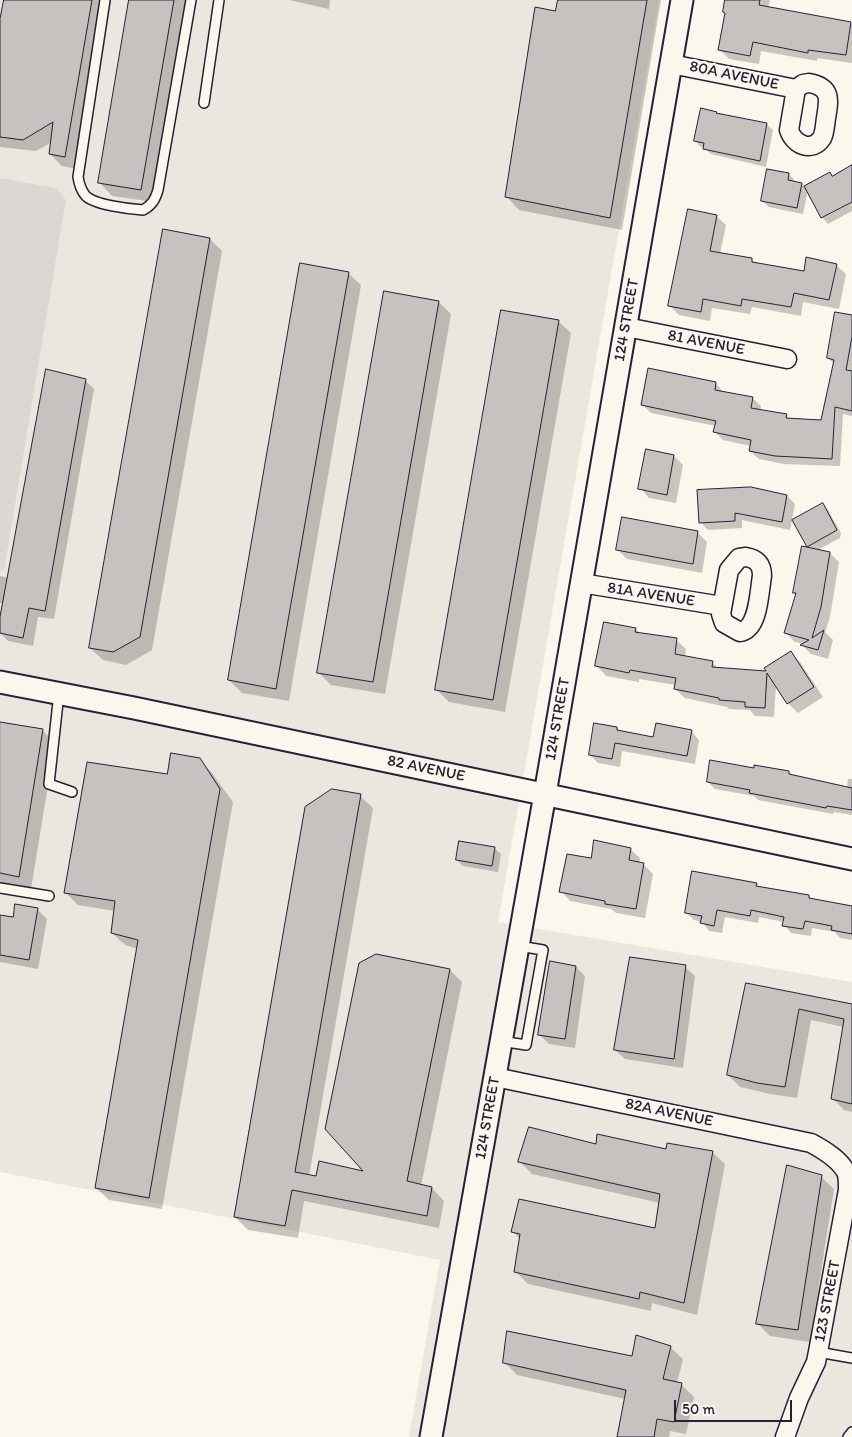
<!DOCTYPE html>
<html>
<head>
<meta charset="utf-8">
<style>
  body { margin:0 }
  #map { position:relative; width:852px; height:1437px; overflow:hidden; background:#fbf7ec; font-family:Itim,sans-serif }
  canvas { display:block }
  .scale { position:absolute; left:674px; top:1400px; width:118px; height:22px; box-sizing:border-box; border:2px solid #22223b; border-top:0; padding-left:6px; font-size:15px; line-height:18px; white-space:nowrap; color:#22223b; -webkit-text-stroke:4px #fbf7ec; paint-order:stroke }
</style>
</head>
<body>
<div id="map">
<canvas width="852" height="1437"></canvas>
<div class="scale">50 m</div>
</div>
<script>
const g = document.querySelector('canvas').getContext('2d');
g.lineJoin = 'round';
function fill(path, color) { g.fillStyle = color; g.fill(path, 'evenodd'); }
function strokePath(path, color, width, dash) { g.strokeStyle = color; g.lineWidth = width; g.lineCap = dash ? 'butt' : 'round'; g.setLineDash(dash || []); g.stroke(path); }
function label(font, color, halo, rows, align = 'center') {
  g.font = font + ' Itim,sans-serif'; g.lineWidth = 5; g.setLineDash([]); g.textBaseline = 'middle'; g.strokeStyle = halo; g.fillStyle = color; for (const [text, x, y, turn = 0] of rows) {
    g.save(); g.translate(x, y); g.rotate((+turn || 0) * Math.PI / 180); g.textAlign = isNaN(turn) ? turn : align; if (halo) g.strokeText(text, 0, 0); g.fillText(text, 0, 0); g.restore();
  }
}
const built = new Path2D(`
  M0,0H659L498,922L852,982V1437H409L440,1260L0,1172V570H4L66,200L57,188L0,178Z`);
const green = new Path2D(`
  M0,178L57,188L66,200L4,571L0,570Z`);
const shadow = new Path2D(`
  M5,0H106L77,169L62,166L50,154L52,142L36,151L0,147V25Z
  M130,0H188L154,202L112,196L100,183Z
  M289,0H330L329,9Z
  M559,0H661L622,230L519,210L507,197Z
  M726,0H770L768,8L851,23L852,24V63L817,58V61L761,51L759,64L729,59L720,50L726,14Z
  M702,110L716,113L718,115L766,124L773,130L766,167L711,154L704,148L701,147L695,141Z
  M852,166V211L828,224L822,217L808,190L803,214L769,207L762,201L789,174L795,181L794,183L802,184L805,187L830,174L833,177Z
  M716,216L726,225L720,254L752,260L756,264L805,273L836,265L846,274L839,309L803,302L801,316L752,307L750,314L712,308L710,321L679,315L670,306Z
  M210,239L222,251L152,650L126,665L103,660L90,648Z
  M348,273L361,285L289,701L242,693L229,680Z
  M439,302L451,314L385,694L331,685L318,672Z
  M852,316V416L843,414L840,466L784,464L759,459L750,451L751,446L723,440L715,432L716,426L651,413L643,405L716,383L724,393L752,398L761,406L760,411L786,415L790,420L822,421L834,364L828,358Z
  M558,321L571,333L505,712L449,702L436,689Z
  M85,380L94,389L54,619L38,617L33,646L8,641L0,633L4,603H0V576L9,578Z
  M674,456L683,465L676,503L649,498L640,488Z
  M751,488L787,496L795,504L790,530L742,520V528L708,530L700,522Z
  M822,504L828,510L841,533L840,538L816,551L830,553L839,562L830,617L825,632L833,640L828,659L811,654L802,645L804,644L795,642L785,632L796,595L794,593L811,550L808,546Z
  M623,519L698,533L707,542L702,573L627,559L617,549Z
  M636,629L640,634L676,640L686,649L685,657L712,662L719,669L768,672L791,653L800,662L823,697L798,713L788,703L776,685L774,717L755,716L750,710L729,709L727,707L685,698L675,689L676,685L639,679V682L606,676L597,666Z
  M0,723L42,730L55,743L31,889L0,882Z
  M617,728L620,732L654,738L691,731L699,740L695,764L622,751L620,767L598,763L590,755Z
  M199,759L212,773L233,802L162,1209L109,1200L96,1188L138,949L125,945L112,933L115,911L78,905L65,892L168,775Z
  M755,769L789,772L792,775L847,788L848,779H852V815L834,812L833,814L758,800L754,796L715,789L708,782Z
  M360,796L373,808L309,1176L316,1177L367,1173L450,970L462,982L421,1186L432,1188L444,1201L439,1228L304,1201L298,1238L248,1230L235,1217Z
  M494,848L501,854L498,872L463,866L457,860Z
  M630,849L640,858L639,863L643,864L653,874L645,918L616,913L611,909L570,901L561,891L592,859Z
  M756,884L760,888L809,896L812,900L852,907V940L840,938L835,932L812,928L811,936L791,933L784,925V922L759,917L758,923L725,917L722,933L709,931L702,922L694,920L686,912Z
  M37,909L47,919L38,969L0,962V916L14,919Z
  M551,963L576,967L585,976L575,1048L549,1044L540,1035Z
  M685,967L695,976L683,1068L625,1059L615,1050Z
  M747,985L852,1006V1112L844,1110L832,1098L844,1027L811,1020L797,1098L770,1094L740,1087L728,1075Z
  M597,1145L668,1151L712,1152L725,1164L697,1315L652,1303L651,1311L528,1284L515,1271L520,1239L513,1232L656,1229L660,1203L532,1174L520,1162Z
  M821,1177L834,1189L810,1342L770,1336L757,1323Z
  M670,1347L683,1359L677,1383L681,1384L694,1397L686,1434L670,1431L669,1437H618L625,1399L517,1375L504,1362L633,1357Z`);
const building = new Path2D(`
  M4,0H92L65,157L49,154L53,122L23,140L0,137V19Z
  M129,0H174L141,190L98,183Z
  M558,0H647L610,218L505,197L535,7L555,11Z
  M725,0H760L759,5L851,22L846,55L808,50V53L753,42L750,56L718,50L725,13L723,12Z
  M701,108L717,112L716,113L767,123L760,161L703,149L704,143L694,141Z
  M852,165V202L821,218L804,186L830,172L832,176Z
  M767,169L789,173L788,180L802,183L797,208L761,201Z
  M688,209L717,215L710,251L752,258V262L804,271L806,257L837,264L829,300L794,293L791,307L742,299L741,306L703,299L701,312L668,306Z
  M163,229L210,238L140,637L113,652L89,648Z
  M300,263L349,272L276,689L228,680Z
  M384,291L439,301L373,682L317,673Z
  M501,310L559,320L493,700L435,690Z
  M835,312L852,315V337L846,370L852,371V411L835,407L832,459L775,456L749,451L751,440L713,432L716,421L641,405L648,368L716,382L715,390L753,397L751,408L787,414L786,418L821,420L834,360L827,358Z
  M46,369L86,379L45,611L29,608L23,638L0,633V617Z
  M646,449L674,455L667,495L638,489Z
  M751,487L787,495L782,522L735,513V521L699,523L697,490Z
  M823,503L837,530L807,547L792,520Z
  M622,517L698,531L693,564L616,550Z
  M802,546L830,552L821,607L812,638L824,630L818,650L800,645L809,640L784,633L796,593H793Z
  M604,622L636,628L635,632L677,638L675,654L713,661L712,667L766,671L764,668L791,651L814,687L787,704L767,673L765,708L745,707V702L719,700V698L674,689L676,678L630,670L629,673L595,666Z
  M0,722L43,729L19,877L0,873Z
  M594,723L617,727V730L653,737L656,723L692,730L687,756L615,743L612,759L589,755Z
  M171,753L200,758L220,789L149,1198L95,1188L138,940L111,933L115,901L64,893L87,762L167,774Z
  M710,760L754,768V765L789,771V774L852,788V810L827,806L826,808L749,793L750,790L707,782Z
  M332,789L361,794L295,1172L316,1176L319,1161L363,1171L325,1129L359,963L376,954L450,969L407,1181L432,1187L427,1216L292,1190L285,1226L234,1217L305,807Z
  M594,840L631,848L629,860L644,863L636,909L605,904V901L559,892L567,854L591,858Z
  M459,841L495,847L492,866L456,860Z
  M692,871L757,883L756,886L809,895V898L852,906V934L831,930L832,926L805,921L803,929L782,926L784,917L751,910L750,916L717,910L714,926L700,923L702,916L685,913Z
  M15,904L38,908L29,960L0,955V915L13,917Z
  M630,957L686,965L674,1059L614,1050Z
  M550,961L576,966L565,1039L538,1035Z
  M746,983L852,1004V1104L831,1099L844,1019L799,1009L785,1087L757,1083L727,1075Z
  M529,1127L596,1144L597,1134L666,1149L667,1143L713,1151L684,1303L640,1292L639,1299L514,1272L520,1234L511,1232L519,1199L655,1228L660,1194L518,1162Z
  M787,1165L822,1175L798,1330L756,1324Z
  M507,1331L632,1356L636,1335L671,1346L663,1379L682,1383L674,1422L657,1419L654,1437H617L626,1390L503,1363Z`);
const service = new Path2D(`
  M105,0L78,177C79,183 81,190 85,195C93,205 130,209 143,210C152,205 155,200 158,190L191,0
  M204,103L219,0
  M59,693L49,784L72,792
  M0,888L49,896
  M501,1041L526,1045L543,950L519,946
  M818,1352L852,1358
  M848,1437L852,1432`);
const minor = new Path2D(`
  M671,64L796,89
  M809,83C832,87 829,100 826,118C825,124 825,132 822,138C812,153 794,145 789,130L796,89L803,84Z
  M626,327L787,359
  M746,557C757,559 762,564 762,576C759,592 759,629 740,632L724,623L721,614L729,570L739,558Z
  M581,583L722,606
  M495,1077L811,1143C824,1150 841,1160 847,1174C848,1179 848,1186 848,1190L818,1352L816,1362L799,1398L785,1437`);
const tertiary = new Path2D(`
  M0,682L134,708L852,859
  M431,1437L545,794L682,0`);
const streetNames = [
  ["80A AVENUE",734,76,12],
  ["124 STREET",627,320,-80],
  ["81 AVENUE",706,343,11],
  ["81A AVENUE",651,595,9],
  ["124 STREET",558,719,-80],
  ["82 AVENUE",426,769,12],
  ["82A AVENUE",669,1113,12],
  ["124 STREET",488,1118,-80],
  ["123 STREET",828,1301,-79]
];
fill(built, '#ebe7df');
fill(green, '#dbd8d3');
fill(shadow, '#0003');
fill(building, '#c6c2c0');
strokePath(building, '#22223b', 1);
strokePath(service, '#22223b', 12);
strokePath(minor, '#22223b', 21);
strokePath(tertiary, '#22223b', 25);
strokePath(service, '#fbf7ec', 9);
strokePath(minor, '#fbf7ec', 18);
strokePath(tertiary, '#fbf7ec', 21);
label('16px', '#22223b', '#fbf7ec', streetNames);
</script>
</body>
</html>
